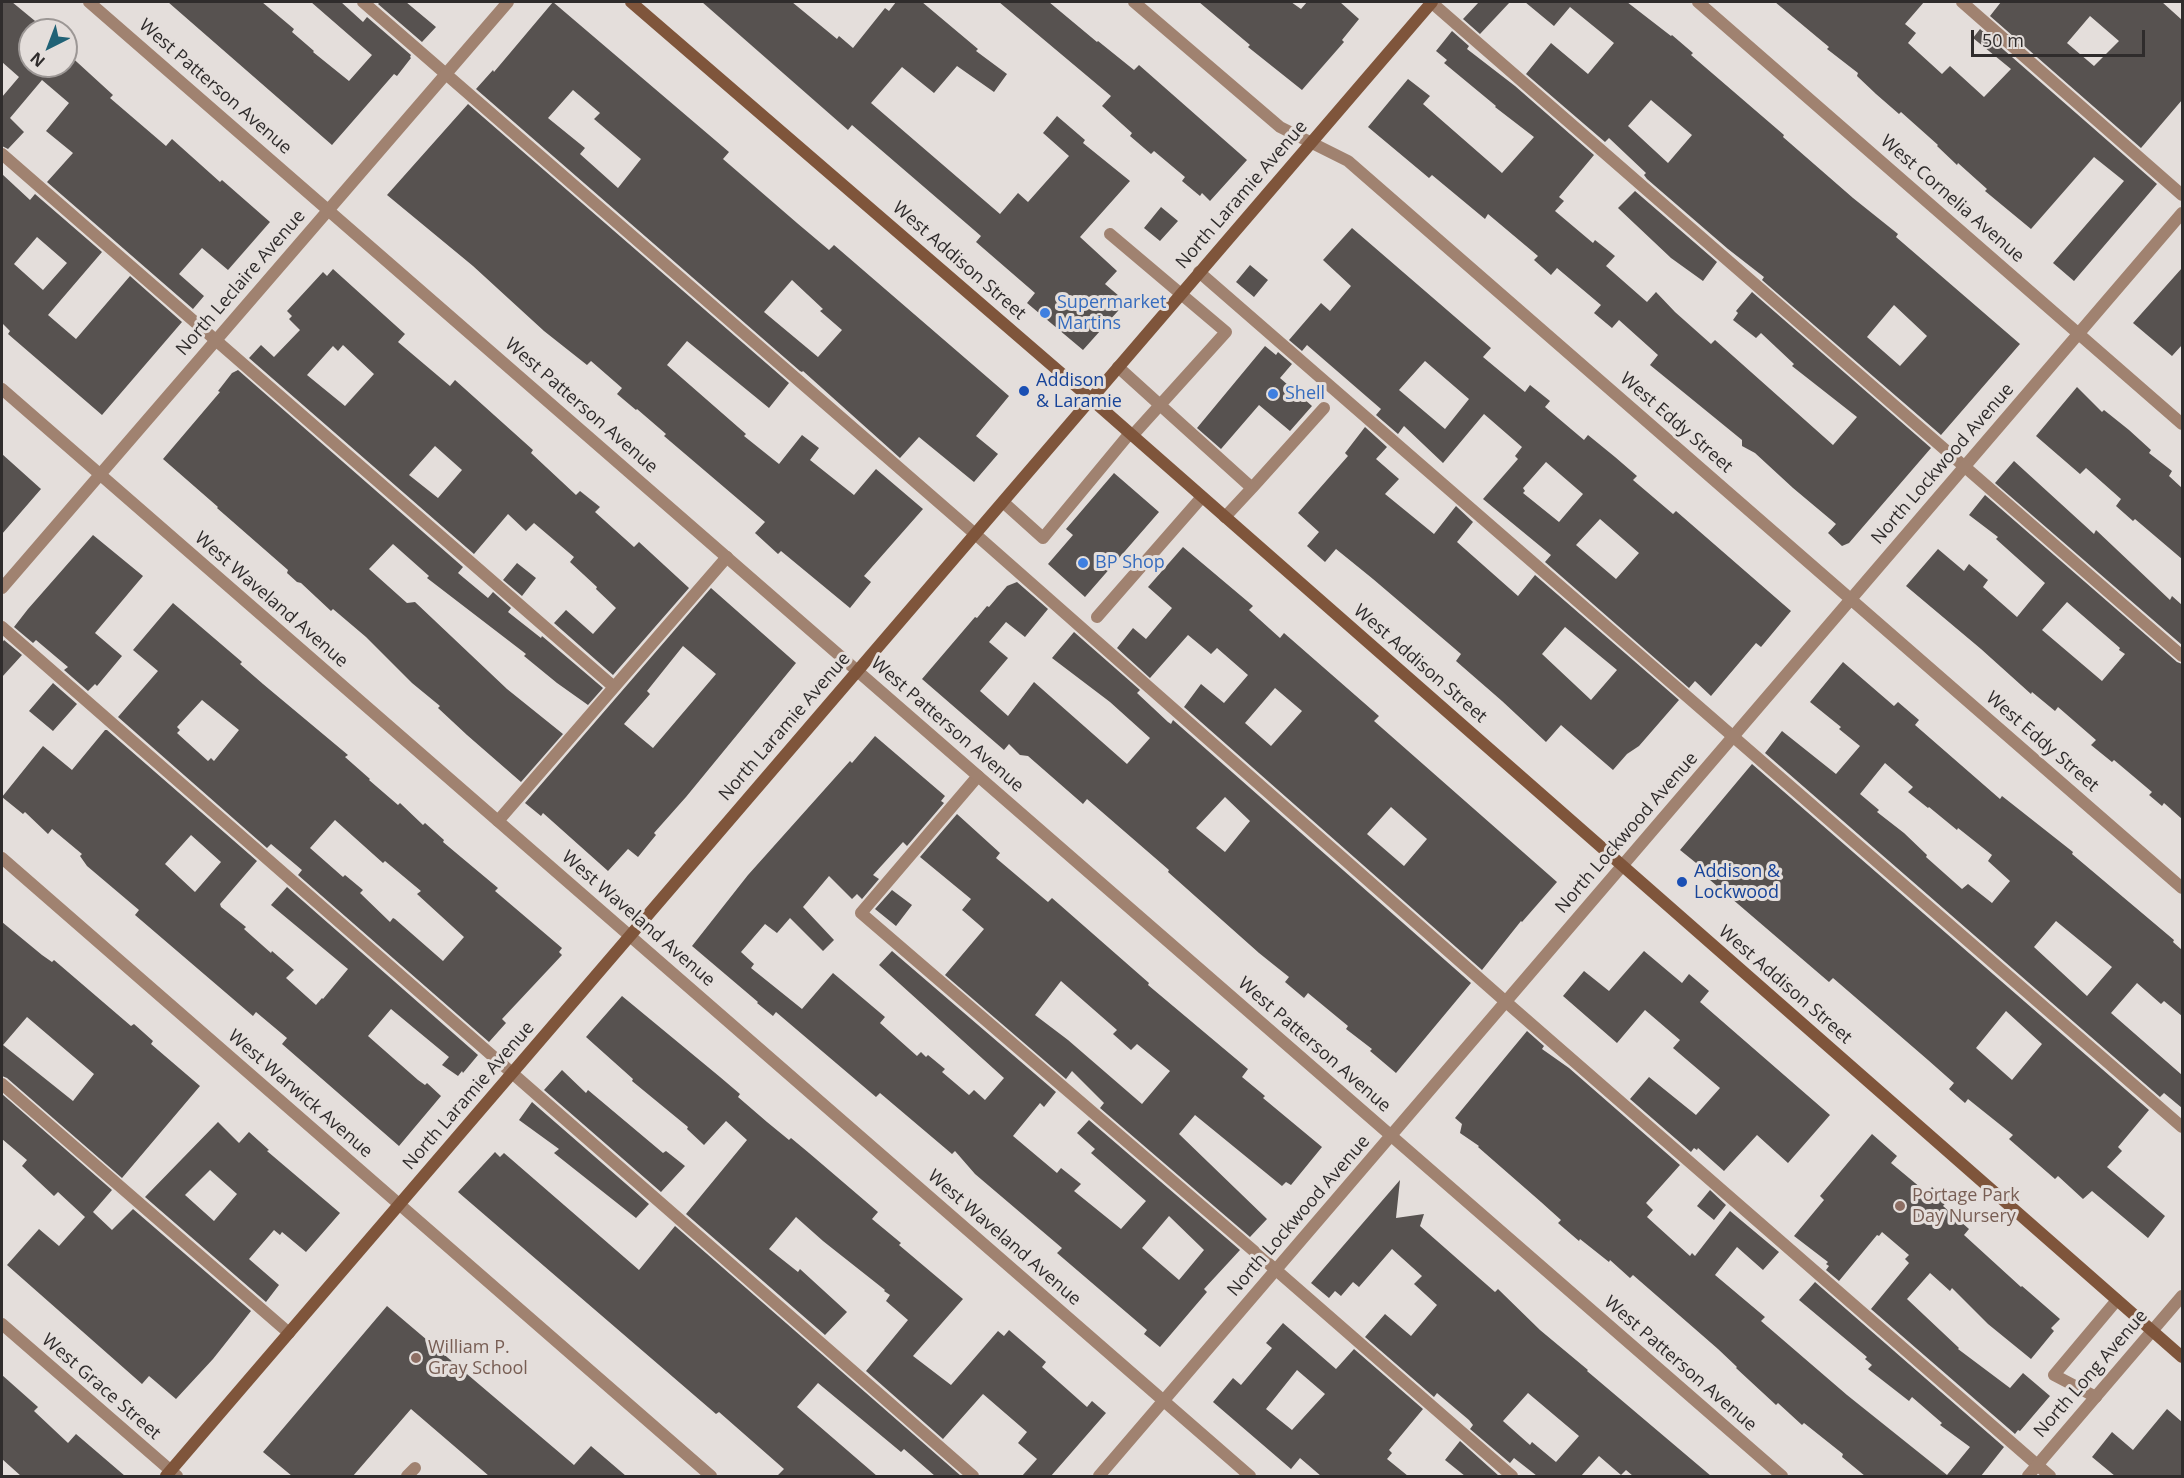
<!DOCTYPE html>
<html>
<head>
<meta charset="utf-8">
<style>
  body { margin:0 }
  #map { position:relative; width:2184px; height:1478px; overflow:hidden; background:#e4dedb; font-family:"Open Sans",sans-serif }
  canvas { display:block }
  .frame { position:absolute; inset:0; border:3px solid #2f2c2c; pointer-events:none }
  .north { position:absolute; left:18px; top:18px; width:60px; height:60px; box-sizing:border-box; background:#e4dedb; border:2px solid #9c9795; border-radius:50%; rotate:222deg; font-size:16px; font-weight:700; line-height:24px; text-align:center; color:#2f2c2c }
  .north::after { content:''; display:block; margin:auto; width:21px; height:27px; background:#206276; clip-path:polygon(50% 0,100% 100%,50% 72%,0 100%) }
  .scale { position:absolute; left:1971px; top:30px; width:174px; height:27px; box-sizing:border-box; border:3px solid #2f2c2c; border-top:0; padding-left:8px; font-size:18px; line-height:21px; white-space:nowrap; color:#2f2c2c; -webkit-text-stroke:4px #e4dedb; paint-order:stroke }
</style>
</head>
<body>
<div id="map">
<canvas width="2184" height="1478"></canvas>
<div class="frame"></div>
<div class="north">N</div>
<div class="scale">50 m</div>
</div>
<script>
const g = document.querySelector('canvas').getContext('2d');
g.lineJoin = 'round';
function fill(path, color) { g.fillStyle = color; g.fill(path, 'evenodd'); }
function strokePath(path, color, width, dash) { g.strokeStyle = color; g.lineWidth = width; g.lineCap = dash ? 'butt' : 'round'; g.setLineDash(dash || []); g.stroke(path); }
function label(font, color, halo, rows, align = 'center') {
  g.font = font + ' "Open Sans",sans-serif'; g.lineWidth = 6; g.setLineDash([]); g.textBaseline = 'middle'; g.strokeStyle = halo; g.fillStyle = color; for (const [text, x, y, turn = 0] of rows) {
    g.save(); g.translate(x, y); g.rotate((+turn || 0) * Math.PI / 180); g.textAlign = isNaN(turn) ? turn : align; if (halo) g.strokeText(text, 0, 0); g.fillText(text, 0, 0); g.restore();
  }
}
const building = new Path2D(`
  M2,2H12L46,30H30V66H66V52L113,95L110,98L166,146L172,139L220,182L222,180L270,222L228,270L202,248L179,274L204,296L193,309L47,182L73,153L46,131L69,103L42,80L10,118L24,132L8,149L2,146V97L19,77L2,62Z
  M168,2H262L294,29L292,32L314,51L313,52L349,81L372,55L311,2H341L363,22L367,17L411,55L410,57L411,58L397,76L394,74L332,145Z
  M380,2H406L436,27L422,42L378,4Z
  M553,2L729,152L723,159L797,223L829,250L834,245L1009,396L976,436L998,454L974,482L919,437L900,458L803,371L802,372L800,371L476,89L493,70L494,72ZM573,90L600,113L594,119L641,159L618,188L580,154L585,148L548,118ZM792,280L823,309L820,311L842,330L818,357L764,312Z
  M702,2H792L837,39L839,36L853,48L885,8L889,11L896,2H922L978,49L976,51L1007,74L994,92L957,66L934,93L902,67L871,103L1000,214L1018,193L1028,202L1069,156L1043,133L1057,116L1085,140L1083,143L1130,181L1080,237L1117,271L1105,284L1126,302L1083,350L1027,303L1035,293L976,242L981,236L852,125L848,130Z
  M999,2H1049L1097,42L1098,41L1134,70L1139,65L1247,160L1210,201L1202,193L1200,196L1182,181L1185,177L1154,151L1151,154L1130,136L1132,133L1102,106L1111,96Z
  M1199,2H1291L1301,9L1307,2H1340L1359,19L1342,40L1344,42L1302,90L1248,47L1250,45Z
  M1479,2H1510L1480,34L1463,19Z
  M1525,2H1627L1671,36L1672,35L1693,53L1691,55L1784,135L1783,137L1853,198L1898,234L1896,237L2020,344L1941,435L1762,280L1764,277L1728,249L1647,179L1644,175L1646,173L1609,138L1605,142L1526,74L1551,43L1588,74L1614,43L1570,7L1554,26ZM1651,100L1692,135L1668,163L1628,126ZM1894,305L1927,336L1900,366L1867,337Z
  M1775,2H1924L1905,24L1916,33L1908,43L1942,74L1950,66L1984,97L2011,69L1973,38L1980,29L2157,184L2074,281L2053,263L2124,181L2094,157L2031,229L1985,191L1987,189L1958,163L1957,165L1937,146L1938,145L1901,112L1899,114L1876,94L1857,76L1858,73L1827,49L1829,47Z
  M2001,2H2162L2182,20V100L2141,148L1990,16ZM2090,16L2119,41L2094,66L2067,43Z
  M1452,31L1469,46L1467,49L1515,86L1594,155L1559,197L1564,201L1555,211L1593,243L1595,240L1615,256L1606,266L1647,302L1656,292L1675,312L1711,344L1715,340L1833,445L1857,417L1792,366L1794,364L1761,333L1756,338L1733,320L1738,313L1736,311L1752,292L1931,448L1849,543L1842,546L1828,533L1836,524L1793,488L1755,453L1742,446V440L1650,365L1658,355L1619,320L1612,328L1594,313L1601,305L1557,268L1551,275L1534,260L1538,256L1488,214L1485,219L1432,175L1429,178L1368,127L1408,79L1430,96L1423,104L1502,173L1534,137L1495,107L1496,106L1444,63L1447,60L1436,51Z
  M468,104L789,383L769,408L687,341L667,365L746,434L744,436L779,464L802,435L819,448L810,460L854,495L876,469L923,509L864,576L871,582L850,608L781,551L778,554L755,533L765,522L664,436L666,434L637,409L636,410L617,394L622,388L591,361L587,365L544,331L473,266L387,195Z
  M2,174L30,200L35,194L102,252L48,315L76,339L130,276L182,322L102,415L8,334L10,331L2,323ZM37,237L67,263L43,290L14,264Z
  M1635,191L1717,262L1703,281L1671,258L1618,208Z
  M1161,207L1178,221L1160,241L1144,228Z
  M1352,228L1491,348L1483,357L1525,392L1530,385L1550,401L1545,407L1584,440L1588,435L1615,457L1637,476L1633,480L1673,514L1676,511L1791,611L1761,647L1756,643L1711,696L1695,681L1689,688L1545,562L1551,555L1483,499L1518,459L1515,456L1522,447L1484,414L1443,463L1404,426L1398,434L1376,415L1381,409L1307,345L1302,351L1289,340L1321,303L1330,311L1351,286L1323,260ZM1425,361L1469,399L1445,429L1399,390ZM1546,462L1583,494L1559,522L1523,493L1525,491L1523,488ZM1600,519L1639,553L1616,579L1576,545Z
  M1250,265L1268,280L1254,297L1236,282Z
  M2182,268V345L2172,356L2133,323Z
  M333,269L405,334L398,342L450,386L455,380L533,450L531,453L576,495L580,491L600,507L595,512L634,547L639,542L689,588L613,675L554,623L566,610L593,634L616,608L596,589L597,587L570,562L574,557L534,523L526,531L508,514L474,554L249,358L261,345L274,357L300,330L289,319L292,316L287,311L323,272L327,276ZM343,345L374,374L345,406L307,375L333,346L338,351ZM435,446L462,470L438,498L409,475Z
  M1265,346L1276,355L1278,352L1292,364L1280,378L1312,406L1290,431L1259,405L1221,449L1197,428Z
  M238,370L463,567L458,573L488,598L493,592L511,608L508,612L541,638L542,636L603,688L588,705L557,683L524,656L526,654L427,578L429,576L393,544L369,569L407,603L415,602L507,689L563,734L521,782L467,735L438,708L440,706L412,683L366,637L333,609L331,611L301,583L297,582L287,573L288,570L217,508L218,507L163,459L220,392L218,391L232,373Z
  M2077,387L2102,412L2104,410L2129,430L2151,450L2149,453L2172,471L2169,476L2182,488V559L2135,519L2133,521L2116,506L2121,499L2086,468L2080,474L2036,436Z
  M1365,427L1387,447L1376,459L1399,479L1385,494L1434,534L1456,506L1473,522L1457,542L1518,596L1535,575L1679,700L1639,746L1627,754L1613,770L1561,725L1546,742L1502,701L1456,661L1461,654L1373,579L1336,549L1325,562L1307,546L1319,532L1298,513L1348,456L1345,453ZM1565,627L1617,670L1591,700L1542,654Z
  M2,454L41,489L2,534Z
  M2014,461L2094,534L2096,530L2170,600L2172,596L2182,605V645L1995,483Z
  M1114,473L1159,512L1085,597L1048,564L1073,535L1066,529Z
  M1985,495L2177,662L2182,664V819L2164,803L2162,806L2149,795L2152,792L2114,760L2112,762L2091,745L2096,740L2058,707L2055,711L2032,692L2031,694L1981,649L1906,586L1938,549L1964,571L1969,564L1988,580L1983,587L2017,617L2045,583L1996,539L1998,537L1969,515ZM2067,602L2120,648L2119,650L2125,654L2102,681L2042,630Z
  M93,535L143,576L95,633L122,656L97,686L95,684L88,691L64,670L68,667L36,640L33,643L14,627L28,609Z
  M1183,547L1253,606L1249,610L1280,638L1284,633L1379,716L1374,721L1557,882L1522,922L1521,921L1482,970L1184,707L1201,684L1224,703L1248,675L1217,648L1211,654L1188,635L1150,678L1117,648L1133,628L1146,639L1172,608L1148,587ZM1275,688L1302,711L1271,746L1245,723ZM1391,807L1427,839L1404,866L1367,834Z
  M517,563L536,578L522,596L503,580Z
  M1017,582L1048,609L1025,637L1006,622L989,642L1008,658L980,691L1008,716L1034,682L1127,764L1150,738L1110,702L1052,658L1074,632L1140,690L1137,693L1168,722L1171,724L1173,720L1471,983L1396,1073L1370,1051L1372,1049L1346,1029L1348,1026L1308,993L1304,998L1285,982L1289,977L1259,953L1168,872L1169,870L1087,799L1083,804L1028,756L1020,755L1009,744L1004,750L922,679L975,617L977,618L987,606L989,607L1007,586ZM1225,797L1250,821L1225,852L1196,828Z
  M711,588L796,663L686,797L654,833L656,835L638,857L628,849L608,871L543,813L541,816L525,803ZM683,646L716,674L653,748L624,724L650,694L647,691Z
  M173,603L242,662L240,664L263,684L348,755L345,757L370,779L369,780L398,805L400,803L423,825L425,823L444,840L443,842L498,888L495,891L562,948L559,952L562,955L502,1019L506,1023L489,1042L298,875L302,870L271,844L267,848L118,717L158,671L133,650ZM202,700L239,730L214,761L211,758L208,761L177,733L180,730L177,727ZM335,820L383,863L385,861L421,891L417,894L464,937L443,961L395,919L393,918L390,922L360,893L363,890L345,875L343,877L310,848Z
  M4,640L22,655L2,677V643Z
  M1843,662L1894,706L1898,702L1919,720L1915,725L2000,799L2002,796L2073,852L2072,854L2174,940L2173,942L2182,950V1016L2164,1001L2161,1004L2137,983L2111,1013L2182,1075V1108L2164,1093L2160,1097L1765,753L1782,731L1836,774L1860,746L1839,729L1841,727L1810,702ZM1885,763L1913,787L1908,792L1928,808L1929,807L1957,830L1958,828L1992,855L1988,861L2010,881L1992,903L1968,884L1962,889L1926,857L1927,855L1904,833L1877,812L1879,810L1860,794ZM2056,921L2112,967L2087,996L2034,947Z
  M53,683L77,704L53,731L29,711Z
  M105,730H107L257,861L220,904L221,907L246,927L244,929L271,953L272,951L294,970L286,978L316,1005L322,998L323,999L348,969L271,905L287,887L478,1055L463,1073L462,1071L458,1076L442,1065L449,1057L391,1009L368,1036L418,1080L425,1085L427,1083L441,1096L399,1146L282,1044L287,1038L256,1012L253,1016L135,915L139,910L87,866L80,856L82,854L52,829L48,834L25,812L23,814L2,797L43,746L72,770ZM191,835L221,862L195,892L165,864Z
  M875,736L945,796L941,801L944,803L907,846L903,842L873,875L879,879L862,899L857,894L852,899L829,876L803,907L834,940L823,951L790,918L777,933L765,924L741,952L754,964L751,968L802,1009L833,973L885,1017L880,1023L917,1056L921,1052L926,1057L928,1055L945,1069L942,1072L969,1095L974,1090L985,1100L1004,1078L879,965L892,951L1056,1092L1044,1107L1040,1103L1013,1136L1057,1173L1061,1168L1081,1184L1074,1191L1121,1229L1146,1201L1091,1153L1095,1149L1077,1133L1089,1120L1240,1250L1204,1289L1207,1292L1160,1347L1144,1334L1147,1330L1057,1253L1062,1248L975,1174L955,1151L952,1154L880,1093L876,1097L776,1012L773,1016L757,1003L758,1002L692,946L748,875L850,761L852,763ZM1169,1216L1204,1250L1179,1280L1142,1248Z
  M1752,764L2149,1110L2118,1147L2122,1151L2107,1167L2165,1216L2148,1238L2092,1191L2083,1199L2058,1176L2055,1179L2009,1139L2013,1135L1968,1099L1965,1103L1949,1089L1954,1083L1928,1060L1833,978L1829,982L1703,874L1706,871L1680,850ZM2006,1011L2042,1044L2012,1080L1976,1048Z
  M957,814L1000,853L996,858L1048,902L1052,898L1149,983L1148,985L1248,1069L1242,1077L1265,1096L1263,1098L1322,1147L1291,1185L1286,1182L1282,1186L1195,1115L1179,1134L1267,1219L1250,1237L1100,1108L1104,1103L1072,1071L1066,1079L945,975L984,929L962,910L971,899L920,857ZM1061,981L1117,1030L1113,1034L1131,1050L1137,1044L1170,1071L1142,1104L1068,1040L1035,1015Z
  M892,890L912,905L896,926L875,909Z
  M2,922L42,955L52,962L54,960L131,1026L134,1024L153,1041L151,1044L200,1086L122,1178L7,1078L2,1076ZM27,1017L94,1074L73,1101L3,1045Z
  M1644,951L1682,983L1689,974L1709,991L1700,1002L1830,1115L1788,1163L1757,1135L1724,1171L1698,1148L1697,1150L1694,1148L1691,1152L1630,1099L1649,1077L1696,1115L1720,1088L1673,1048L1680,1040L1645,1010L1617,1043L1563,996L1584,971L1609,991Z
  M622,996L720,1077L740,1094L738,1097L767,1122L789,1140L791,1138L809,1153L878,1212L872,1219L901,1243L899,1245L963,1299L913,1356L951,1385L998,1331L1004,1336L1009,1330L1046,1362L1042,1367L1087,1407L1092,1401L1106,1413L1051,1476H1022L1037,1459L1018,1443L1027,1432L983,1394L943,1439L866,1371L908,1320L886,1301L890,1295L884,1291L885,1290L823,1241L796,1217L769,1249L798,1272L800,1269L847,1312L825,1335L686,1214L747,1140L726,1121L704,1145L687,1129L688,1127L632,1081L633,1079L586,1037Z
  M1527,1031L1544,1046L1542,1049L1569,1068L1680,1165L1646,1203L1653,1210L1647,1217L1690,1256L1692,1253L1695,1256L1730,1211L1779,1252L1763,1270L1737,1247L1715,1275L1765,1317L1761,1321L1847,1395L1947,1475L1970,1447L1940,1425L1942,1423L1912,1397L1909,1401L1868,1369L1872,1365L1865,1359L1867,1357L1799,1300L1815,1282L2004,1447L1981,1476H1865L1842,1457L1843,1454L1804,1423L1802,1425L1778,1403L1776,1405L1736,1368L1737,1367L1718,1349L1633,1275L1630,1278L1610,1260L1609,1262L1580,1239L1579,1241L1558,1223L1561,1220L1541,1202L1478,1147L1479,1146L1460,1133L1462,1124L1455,1118Z
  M562,1070L586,1093L588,1090L663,1153L666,1151L685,1166L661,1192L544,1090Z
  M2,1094L112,1190L93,1212L112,1230L133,1209L251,1311L213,1359L176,1399L149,1376L142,1384L7,1265L39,1229L59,1246L85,1217L58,1192L54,1196L22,1166L27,1160L2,1139Z
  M532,1102L649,1204L636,1218L554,1153L559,1149L519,1120Z
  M218,1122L239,1143L249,1132L269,1150L267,1151L340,1213L306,1252L282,1232L280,1235L274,1230L249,1259L279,1285L266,1302L145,1197ZM210,1170L237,1194L214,1221L185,1195Z
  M1872,1134L1897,1156L1891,1163L1927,1193L1932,1187L1948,1200L1943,1206L1969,1229L1964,1235L2021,1287L2022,1286L2060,1319L2051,1328L2054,1331L2031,1359L1988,1324L1952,1288L1950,1291L1930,1273L1907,1299L1959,1348L1958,1349L2010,1388L2023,1373L2050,1396L2020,1431L2018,1430L2015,1434L1871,1309L1909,1263L1905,1259L1909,1255L1882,1232L1879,1236L1877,1235L1839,1281L1826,1270L1829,1266L1826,1264L1828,1262L1794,1236L1824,1200L1820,1196Z
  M495,1152L500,1157L504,1153L639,1270L675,1226L961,1476H935L904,1449L901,1452L818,1383L797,1407L877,1476H777L784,1469L719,1412L716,1414L458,1192Z
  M1400,1180L1396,1218L1424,1214L1420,1226L1495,1292L1498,1289L1540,1330L1588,1370L1587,1371L1711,1476H1633L1626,1470L1621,1475L1599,1456L1581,1476H1537L1514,1458L1510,1463L1470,1429L1473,1425L1469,1420L1437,1393L1434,1397L1365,1337L1385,1314L1411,1336L1437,1305L1414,1284L1422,1276L1392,1249L1359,1287L1353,1282L1341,1296L1335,1291L1329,1298L1311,1283ZM1528,1393L1579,1436L1556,1462L1532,1442L1530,1445L1503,1421Z
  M1710,1190L1726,1205L1714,1220L1697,1206Z
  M387,1306L574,1465L591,1446L626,1476H489L411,1409L353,1476H292L263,1452Z
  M1283,1323L1336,1369L1354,1349L1423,1409L1389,1450L1392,1453L1387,1459L1408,1476H1321L1300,1458L1291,1469L1213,1402L1233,1378L1241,1385L1272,1348L1266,1343ZM1297,1370L1325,1394L1292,1430L1266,1409Z
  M2,1375L38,1407L34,1411L68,1443L76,1434L125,1476H21L2,1459Z
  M2167,1409L2182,1422V1476H2115L2092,1457L2112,1432L2133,1450Z
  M1460,1441L1499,1476H1465L1445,1460Z`);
const lane = new Path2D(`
  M363,2L974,533L1506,1002L2050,1476
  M1431,2L2182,656
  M1962,2L2182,195
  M2,154L614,687
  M1110,234L1226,332L1160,405L1118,367
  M1199,272L2182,1127
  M1132,436L1160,405L1252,488L1225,517
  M1252,488L1324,408
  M1003,502L1043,538L1130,433
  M1097,617L1202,497
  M2,627L973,1476
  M978,776L861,913L1276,1270L1512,1476
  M498,821L727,557
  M2,1084L289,1333
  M2096,1397L2054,1375L2117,1300
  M407,1476L415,1468`);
const street = new Path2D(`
  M89,2L1782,1476
  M1134,2L1280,127L1348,161L2182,888
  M1698,2L2182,424
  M2,389L1250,1476
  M2,588L508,2
  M2,858L711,1476
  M2,1324L177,1476
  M1099,1476L2182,213
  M2028,1476L2182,1296`);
const secondary = new Path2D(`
  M631,2L1091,399L2182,1357
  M166,1476L1432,2`);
const markers = [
  [1045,313,6,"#3f7fe0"],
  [1024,391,6,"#1a4fb4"],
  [1273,394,6,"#3f7fe0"],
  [1083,563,6,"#3f7fe0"],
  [1682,882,6,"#1a4fb4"],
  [1900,1206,6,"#8d6e63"],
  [416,1358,6,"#8d6e63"]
];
const streetNames = [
  ["West Patterson Avenue",215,87,41],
  ["North Laramie Avenue",1242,195,-49],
  ["West Cornelia Avenue",1952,199,41],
  ["West Addison Street",959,261,41],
  ["North Leclaire Avenue",241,283,-49],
  ["West Patterson Avenue",581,406,41],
  ["West Eddy Street",1676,423,41],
  ["North Lockwood Avenue",1943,464,-49],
  ["West Waveland Avenue",271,600,41],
  ["West Addison Street",1420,664,41],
  ["West Patterson Avenue",947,725,41],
  ["North Laramie Avenue",785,727,-49],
  ["West Eddy Street",2042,742,41],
  ["North Lockwood Avenue",1627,833,-49],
  ["West Waveland Avenue",638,919,41],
  ["West Addison Street",1785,985,41],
  ["West Patterson Avenue",1314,1045,41],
  ["West Warwick Avenue",300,1094,41],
  ["North Laramie Avenue",469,1096,-49],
  ["North Lockwood Avenue",1299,1216,-49],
  ["West Waveland Avenue",1004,1238,41],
  ["West Patterson Avenue",1680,1364,41],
  ["North Long Avenue",2091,1374,-49],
  ["West Grace Street",101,1387,41]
];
const shopNames = [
  ["Supermarket",1057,303],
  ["Martins",1057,324],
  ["Shell",1285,394],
  ["BP Shop",1095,563]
];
const transitNames = [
  ["Addison",1036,381],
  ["& Laramie",1036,402],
  ["Addison &",1694,872],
  ["Lockwood",1694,893]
];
const educationNames = [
  ["Portage Park",1912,1196],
  ["Day Nursery",1912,1217],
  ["William P.",428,1348],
  ["Gray School",428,1369]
];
fill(building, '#575250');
strokePath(lane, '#a08270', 12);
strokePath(street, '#a08270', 12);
strokePath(secondary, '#7f553b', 12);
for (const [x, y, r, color] of markers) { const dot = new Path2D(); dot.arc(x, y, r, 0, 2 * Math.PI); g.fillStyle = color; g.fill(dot); strokePath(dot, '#e4dedb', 2); }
label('18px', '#2f2c2c', '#e4dedb', streetNames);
label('18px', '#366cbe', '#e4dedb', shopNames, 'left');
label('18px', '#164399', '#e4dedb', transitNames, 'left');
label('18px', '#785e54', '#e4dedb', educationNames, 'left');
</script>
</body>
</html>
